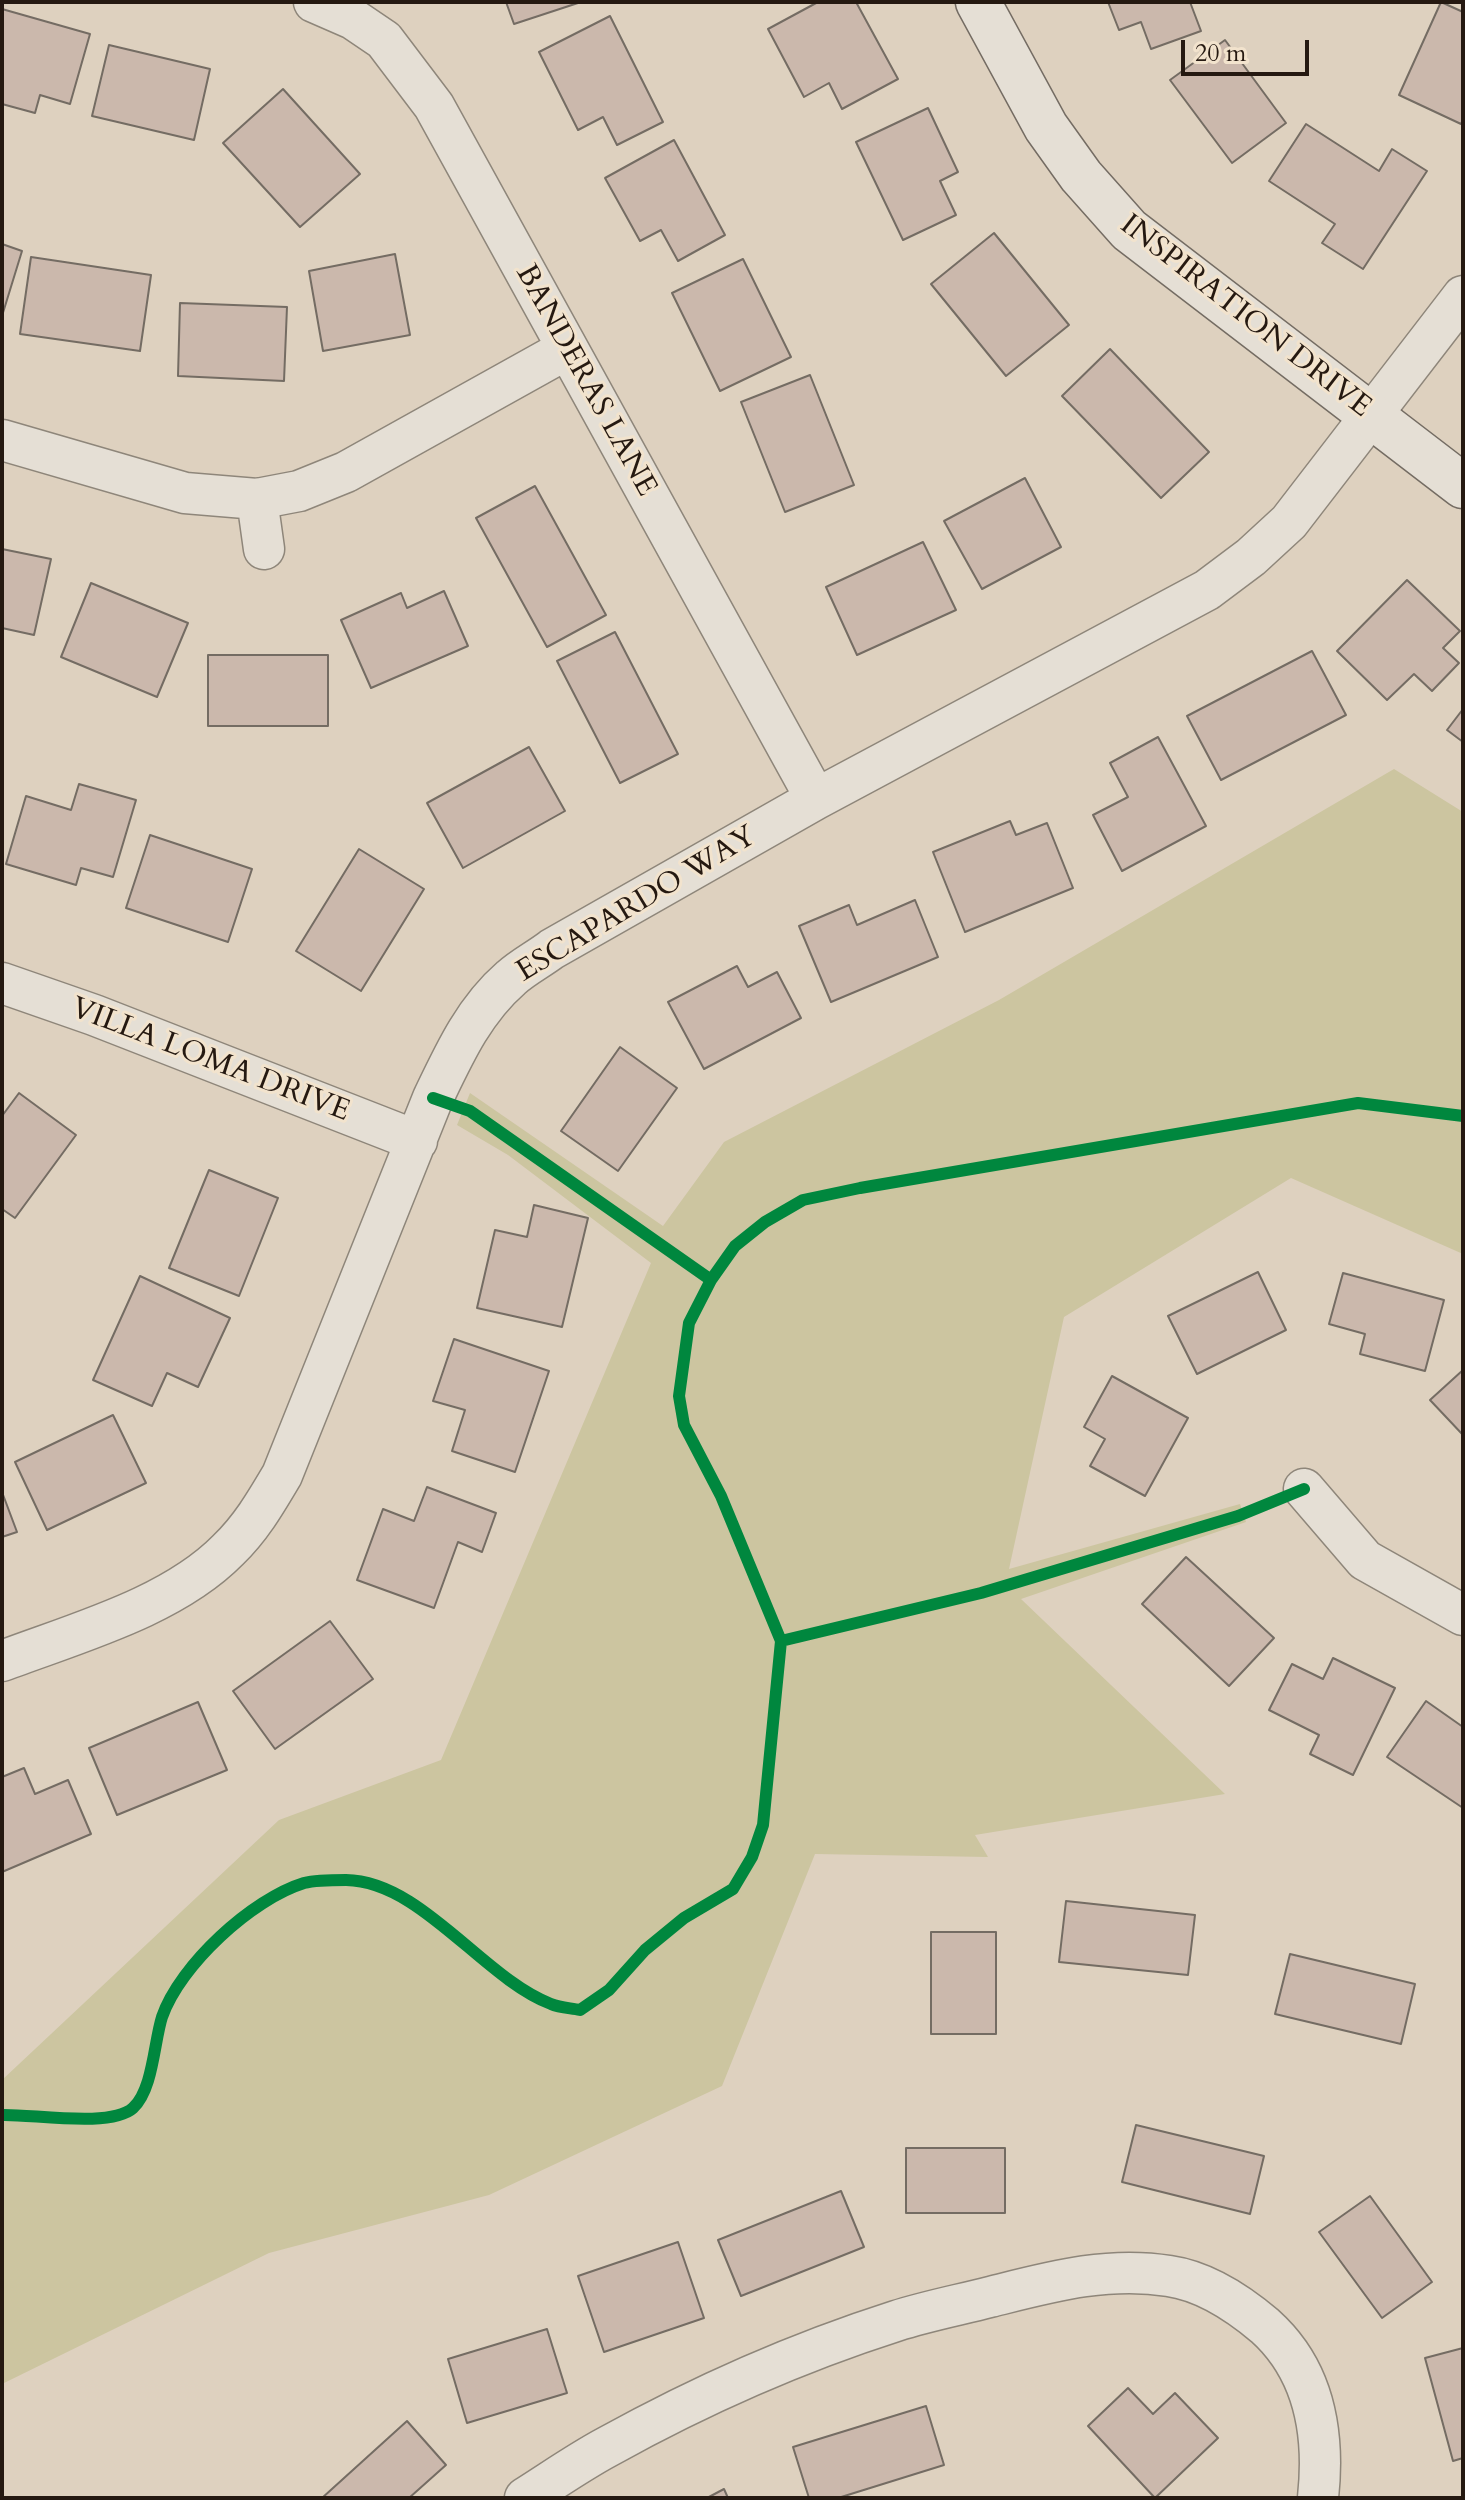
<!DOCTYPE html>
<html>
<head>
<meta charset="utf-8">
<style>
  body { margin:0 }
  #map { position:relative; width:1465px; height:2500px; overflow:hidden; background:#ded1bf; font-family:Cardo,serif }
  canvas { display:block }
  .frame { position:absolute; inset:0; border:4px solid #251911; pointer-events:none }
  .scale { position:absolute; left:1181px; top:40px; width:128px; height:36px; box-sizing:border-box; border:4px solid #251911; border-top:0; padding-left:10px; font-size:24px; line-height:28px; white-space:nowrap; color:#251911; -webkit-text-stroke:6px #f2e3cd; paint-order:stroke }
</style>
</head>
<body>
<div id="map">
<canvas width="1465" height="2500"></canvas>
<div class="frame"></div>
<div class="scale">20 m</div>
</div>
<script>
const g = document.querySelector('canvas').getContext('2d');
g.lineJoin = 'round';
function fill(path, color) { g.fillStyle = color; g.fill(path, 'evenodd'); }
function strokePath(path, color, width, dash) { g.strokeStyle = color; g.lineWidth = width; g.lineCap = dash ? 'butt' : 'round'; g.setLineDash(dash || []); g.stroke(path); }
function label(font, color, halo, rows, align = 'center') {
  g.font = font + ' Cardo,serif'; g.lineWidth = 6; g.setLineDash([]); g.textBaseline = 'middle'; g.strokeStyle = halo; g.fillStyle = color; for (const [text, x, y, turn = 0] of rows) {
    g.save(); g.translate(x, y); g.rotate((+turn || 0) * Math.PI / 180); g.textAlign = isNaN(turn) ? turn : align; if (halo) g.strokeText(text, 0, 0); g.fillText(text, 0, 0); g.restore();
  }
}
const green = new Path2D(`
  M1394,769L1463,812V1254L1291,1178L1064,1317L1009,1569L1240,1504L1246,1522L1021,1599L1225,1794L975,1835L988,1857L815,1854L722,2086L489,2195L269,2253L2,2384V2080L279,1820L441,1760L651,1263L508,1155L457,1125L470,1093L663,1226L724,1142L999,1000Z`);
const building = new Path2D(`
  M506,2H581L514,24Z
  M818,2H856L898,79L842,109L829,83L804,97L768,29Z
  M1108,2H1190L1201,31L1151,49L1141,22L1119,30Z
  M1441,2L1463,12V119L1461,124L1399,95Z
  M2,9L90,34L70,104L40,95L35,113L2,104Z
  M610,16L663,122L617,145L603,117L578,130L539,52Z
  M1225,40L1286,123L1232,163L1170,80Z
  M109,45L210,69L194,140L92,116Z
  M283,89L360,174L300,227L223,143Z
  M928,108L958,172L940,181L956,215L903,240L856,142Z
  M1306,124L1379,171L1392,149L1427,171L1363,269L1322,243L1335,224L1269,181Z
  M674,140L725,235L678,261L661,230L640,241L605,178Z
  M994,233L1069,325L1006,376L931,284Z
  M2,244L22,251L2,316Z
  M395,254L410,335L323,351L309,271Z
  M31,257L151,275L140,351L20,334Z
  M743,259L791,357L720,391L672,293Z
  M180,303L287,307L284,381L178,376Z
  M1110,349L1209,452L1161,498L1062,396Z
  M810,375L854,485L785,512L741,402Z
  M1025,478L1061,547L982,589L944,521Z
  M535,486L606,615L547,647L476,518Z
  M923,542L956,610L857,655L826,587Z
  M2,549L51,559L34,635L2,628Z
  M1407,580L1460,631L1443,648L1459,663L1432,691L1414,674L1387,700L1337,651Z
  M91,583L188,623L157,697L61,657Z
  M444,591L468,646L371,688L341,620L401,593L407,608Z
  M615,632L678,754L620,783L557,661Z
  M1312,651L1346,715L1221,780L1187,716Z
  M208,655H328V726H208Z
  M1463,709V742L1447,730Z
  M1158,737L1206,826L1122,871L1093,815L1128,797L1110,763Z
  M529,747L565,811L463,868L427,803Z
  M79,784L136,800L113,877L81,868L76,885L6,864L26,796L71,810Z
  M1010,821L1016,835L1047,823L1073,888L965,932L933,852Z
  M150,835L252,869L228,942L126,908Z
  M359,849L424,889L361,991L296,951Z
  M915,900L938,957L831,1002L799,926L849,905L857,925Z
  M737,966L748,987L777,972L801,1018L704,1069L668,1002Z
  M620,1047L677,1088L618,1171L561,1131Z
  M19,1093L76,1135L15,1218L2,1209V1116Z
  M209,1170L278,1198L239,1296L169,1268Z
  M534,1205L588,1218L562,1327L477,1308L495,1230L527,1237Z
  M1258,1272L1286,1330L1197,1374L1168,1316Z
  M1343,1273L1444,1300L1425,1371L1360,1354L1365,1334L1329,1324Z
  M140,1276L230,1318L198,1387L167,1373L152,1406L93,1380Z
  M454,1339L549,1371L515,1472L452,1451L465,1410L433,1401Z
  M1463,1370V1435L1430,1400Z
  M1112,1376L1188,1418L1145,1496L1090,1466L1105,1439L1084,1427Z
  M113,1415L146,1483L47,1530L15,1462Z
  M427,1487L496,1513L482,1552L458,1542L434,1608L357,1580L383,1509L414,1521Z
  M2,1492L17,1532L2,1537Z
  M1186,1557L1274,1638L1229,1686L1142,1604Z
  M330,1621L373,1679L275,1749L233,1691Z
  M1333,1658L1395,1688L1353,1775L1310,1754L1319,1735L1269,1710L1292,1664L1323,1679Z
  M1426,1701L1463,1727V1808L1387,1757Z
  M198,1702L227,1770L117,1815L89,1748Z
  M24,1768L35,1794L68,1780L91,1834L2,1872V1777Z
  M1066,1901L1195,1915L1188,1975L1059,1962Z
  M931,1932H996V2034H931Z
  M1290,1954L1415,1984L1401,2044L1275,2014Z
  M1136,2125L1264,2156L1250,2214L1122,2182Z
  M906,2148H1005V2213H906Z
  M841,2191L864,2247L741,2296L718,2240Z
  M1370,2196L1432,2282L1382,2318L1319,2232Z
  M678,2242L704,2318L604,2352L578,2276Z
  M547,2329L567,2393L467,2423L448,2359Z
  M1463,2348V2458L1453,2461L1425,2358Z
  M1128,2388L1153,2414L1175,2393L1218,2438L1155,2498L1088,2426Z
  M926,2406L944,2465L838,2498H809L793,2447Z
  M407,2421L446,2465L409,2498H322Z
  M724,2489L728,2498H707Z`);
const street = new Path2D(`
  M314,2L353,19L384,40L434,106L816,799
  M2,440L185,493L257,499L299,491L346,472L567,349
  M257,499L264,549
  M2,983L94,1015L417,1141
  M1304,1489L1365,1560L1463,1615
  M2,1661C76,1633 172,1607 228,1550C251,1528 266,1502 282,1475L433,1098C454,1054 474,1010 511,978C523,967 539,959 552,949L816,799L1207,590L1251,557L1289,522L1463,296
  M525,2498C552,2481 579,2462 607,2447C699,2396 796,2353 896,2321C927,2311 959,2305 990,2297C1050,2282 1107,2266 1169,2276C1204,2281 1239,2304 1265,2326C1315,2371 1325,2434 1318,2498`);
const secondary = new Path2D(`
  M978,2L1046,127L1081,176L1129,230L1463,486`);
const cycleway = new Path2D(`
  M433,1098L470,1111L711,1280
  M781,1641L981,1593L1238,1516L1304,1489
  M2,2115C33,2114 111,2128 133,2108C153,2090 154,2042 162,2017C180,1965 252,1899 304,1883C316,1880 334,1880 346,1880C421,1881 483,1978 551,2004C560,2008 571,2008 580,2010L609,1990L645,1950L684,1918L733,1889L752,1857L763,1825L781,1641L721,1496L684,1425L679,1396L689,1323L711,1280L735,1246L765,1222L803,1200L860,1188L1358,1103L1463,1116`);
const streetNames = [
  ["INSPIRATION DRIVE",1245,317,38],
  ["BANDERAS LANE",585,381,61],
  ["ESCAPARDO WAY",637,905,-31],
  ["VILLA LOMA DRIVE",210,1061,21]
];
fill(green, '#ccc5a0');
fill(building, '#cbb8ac');
strokePath(building, '#746c63', 2);
strokePath(street, '#8e867a', 43);
strokePath(secondary, '#746c63', 47);
strokePath(street, '#e5dfd5', 40);
strokePath(secondary, '#e5dfd5', 44);
strokePath(cycleway, '#00873e', 12);
label('30px', '#251911', '#f2e3cd', streetNames);
</script>
</body>
</html>
